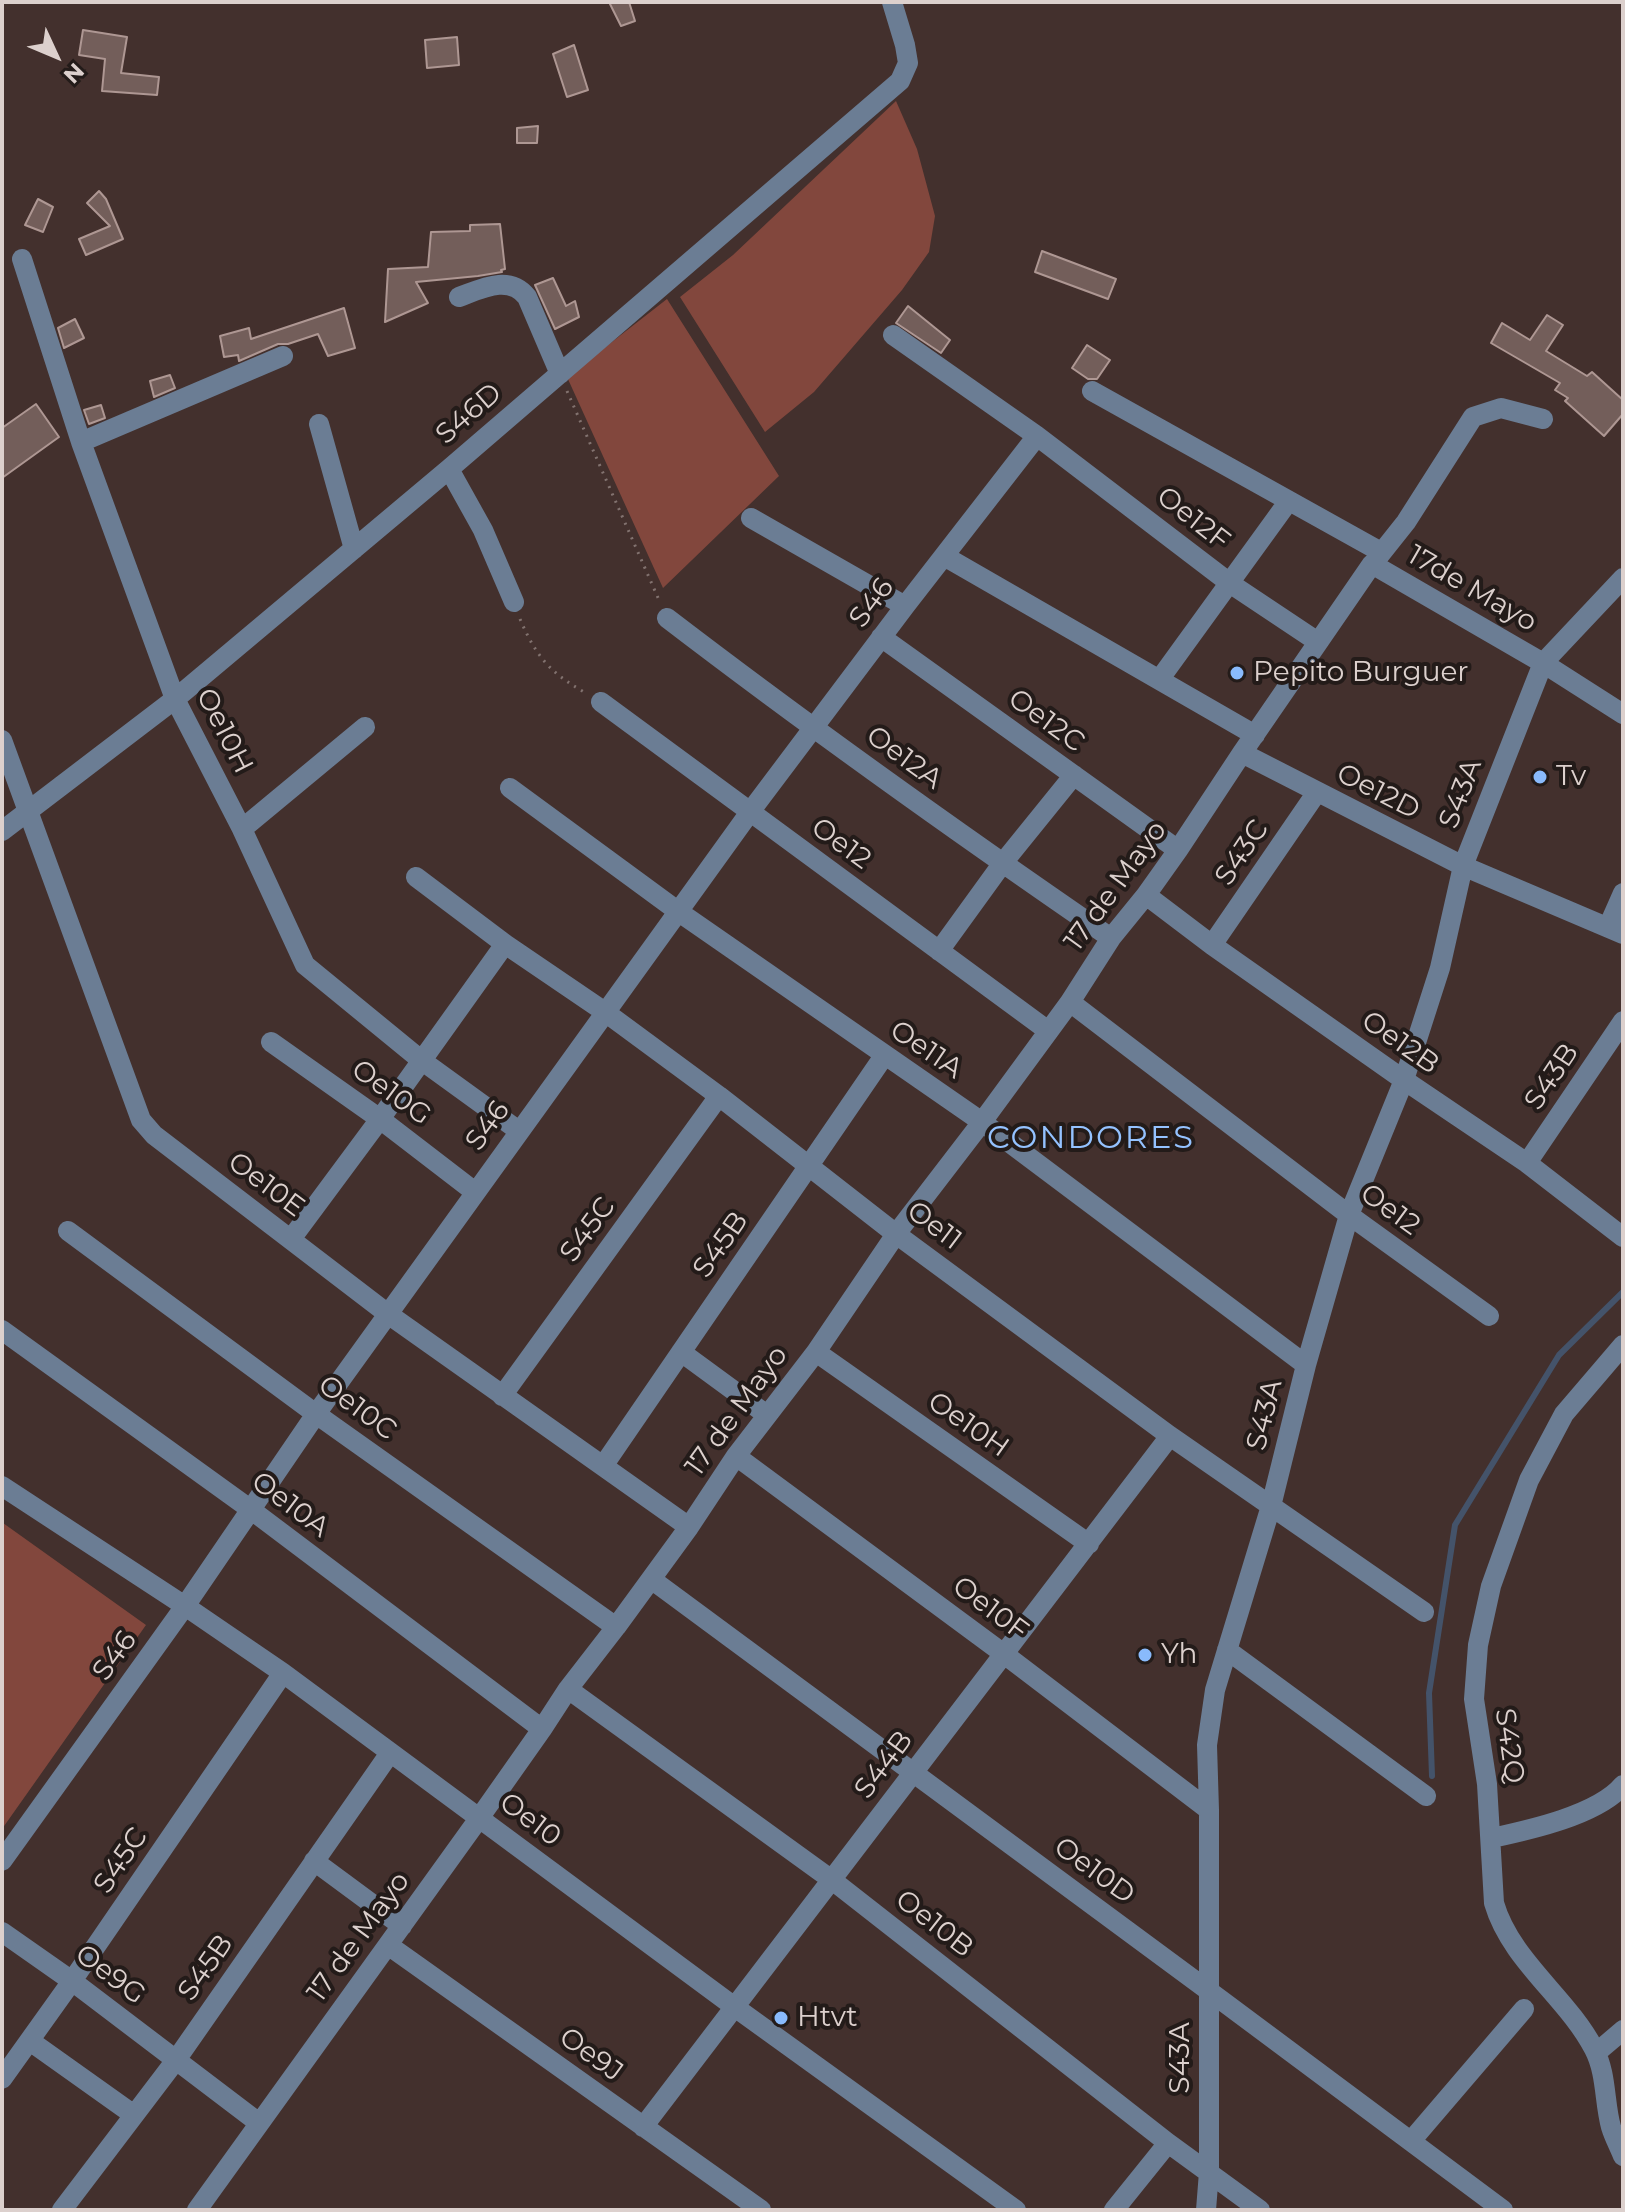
<!DOCTYPE html>
<html>
<head>
<meta charset="utf-8">
<style>
  body { margin:0 }
  #map { position:relative; width:1625px; height:2212px; overflow:hidden; background:#43302d; font-family:Montserrat,sans-serif }
  canvas { display:block }
  .frame { position:absolute; inset:0; border:4px solid #dcd0cd; pointer-events:none }
  .north { position:absolute; left:16px; top:16px; width:80px; height:80px; -webkit-text-stroke:6px #231b19; paint-order:stroke; rotate:134deg; font-size:22px; font-weight:700; line-height:32px; text-align:center; color:#dcd0cd }
  .north::after { content:''; display:block; margin:auto; width:28px; height:36px; background:#dcd0cd; clip-path:polygon(50% 0,100% 100%,50% 72%,0 100%) }
</style>
</head>
<body>
<div id="map">
<canvas width="1625" height="2212"></canvas>
<div class="frame"></div>
<div class="north">N</div>
</div>
<script>
const g = document.querySelector('canvas').getContext('2d');
g.lineJoin = 'round';
function fill(path, color) { g.fillStyle = color; g.fill(path, 'evenodd'); }
function strokePath(path, color, width, dash) { g.strokeStyle = color; g.lineWidth = width; g.lineCap = dash ? 'butt' : 'round'; g.setLineDash(dash || []); g.stroke(path); }
function label(font, color, halo, rows, align = 'center') {
  g.font = font + ' Montserrat,sans-serif'; g.lineWidth = 8; g.setLineDash([]); g.textBaseline = 'middle'; g.strokeStyle = halo; g.fillStyle = color; for (const [text, x, y, turn = 0] of rows) {
    g.save(); g.translate(x, y); g.rotate((+turn || 0) * Math.PI / 180); g.textAlign = isNaN(turn) ? turn : align; if (halo) g.strokeText(text, 0, 0); g.fillText(text, 0, 0); g.restore();
  }
}
const green = new Path2D(`
  M896,101L917,149L935,216L929,252L902,290L814,392L765,432L680,297L733,255Z
  M667,299L779,476L663,588L567,377Z
  M3,1523L146,1625L2,1829V1525Z`);
const stream = new Path2D(`
  M1432,1776L1429,1693L1455,1525L1559,1355L1623,1292`);
const building = new Path2D(`
  M609,2H629L635,21L621,26Z
  M83,30L127,37L121,73L159,77L157,95L102,91L105,59L79,55Z
  M457,37L459,65L427,68L425,40Z
  M574,45L588,90L567,97L553,54Z
  M538,126L537,143H517V128Z
  M99,191L106,199L123,239L86,255L79,239L110,226L87,203Z
  M38,199L53,207L43,232L25,225Z
  M500,224L505,269L501,270L502,272L478,276L416,282L428,303L385,322L388,269L428,267L431,232L470,231V225Z
  M1042,251L1116,279L1108,299L1035,272Z
  M553,278L566,306L575,301L579,317L555,329L535,285Z
  M908,306L950,340L941,353L896,323Z
  M344,308L355,348L328,356L318,334L288,344H278L239,361L238,355L224,357L220,336L249,328L251,339Z
  M1547,315L1563,325L1546,351L1587,376L1592,372L1623,400V414L1604,436L1565,401L1568,398L1555,390L1560,383L1491,343L1502,323L1530,340Z
  M75,319L84,338L64,348L58,328Z
  M1087,345L1110,360L1097,379H1088L1072,368Z
  M170,375L175,388L154,397L150,381Z
  M36,404L59,437L2,478V428Z
  M101,405L105,418L89,424L84,410Z`);
const path = new Path2D(`
  M567,391L659,600
  M520,619C536,656 549,672 584,692`);
const minor = new Path2D(`
  M22,259L81,442L175,699L242,829L305,965L421,1060L519,1131
  M459,297C481,289 509,274 527,297L560,374
  M893,335L1037,436L1231,584L1318,642
  M1092,391L1381,552
  M319,424L354,549
  M81,442L283,356
  M449,469L483,530L514,602
  M751,518L905,606
  M944,556L1255,735
  M1375,561L1406,522L1473,417L1501,408L1543,419
  M667,618C812,729 961,835 1111,938
  M881,637L1178,850
  M1159,680L1288,502
  M601,702L1047,1030
  M2,740L141,1120L154,1135L388,1314L689,1527
  M1242,753L1463,866L1623,934
  M510,788L679,912L982,1122L1306,1365
  M242,829L365,727
  M2,831L175,699L449,469L900,81L908,63L905,45L892,2
  M416,877L505,944L605,1012L719,1096L896,1234L1170,1436L1424,1612
  M1146,895L1212,945L1404,1080L1527,1163L1623,1237
  M1608,927L1623,893
  M1212,945L1317,792
  M939,951L1002,864L1074,775
  M1070,1002L1349,1215L1489,1316
  M271,1042L380,1119L475,1192
  M1527,1163L1623,1021
  M68,1231L316,1414L616,1627
  M291,1239L380,1119L505,944
  M2,1330L250,1509L542,1729
  M1623,1345L1564,1414L1529,1480L1491,1586L1478,1645L1474,1699L1487,1784L1494,1903C1511,1961 1567,1997 1594,2049C1607,2074 1604,2102 1611,2127C1614,2137 1619,2146 1623,2156
  M681,1352L767,1415
  M816,1352L1089,1544
  M502,1396L719,1096
  M736,1456L1004,1654L1209,1810
  M603,1466L884,1056
  M2,1486L185,1606L283,1673L736,2008L1016,2210
  M651,1579L1209,1991L1503,2210
  M1227,1650L1426,1796
  M568,1689L832,1880L1168,2143L1260,2210
  M1492,1838C1529,1830 1598,1815 1623,1785
  M2,1861L185,1606L316,1414L750,812L905,606L1037,436
  M314,1861L402,1926
  M2,1932L72,1981L259,2123
  M388,1945L761,2210
  M30,2041L134,2115
  M1596,2053L1623,2030
  M2,2079L72,1981L283,1673
  M643,2127L1170,1436
  M1411,2141L1524,2009
  M62,2210L176,2060L390,1753
  M197,2210L480,1817L542,1729L568,1689L616,1627L689,1527L736,1456L816,1352L896,1234L982,1122L1070,1002L1111,938L1146,895L1178,850L1242,753L1372,564L1543,663L1623,714
  M1114,2210L1168,2143
  M1206,2210L1209,2172V1810L1207,1745L1215,1690L1271,1506L1306,1365L1349,1215L1404,1080L1440,968L1463,866L1543,663L1623,578`);
const markers = [
  [1237,673,8,"#89bafc"],
  [1540,777,8,"#89bafc"],
  [1145,1655,8,"#89bafc"],
  [781,2018,8,"#89bafc"]
];
const streetNames = [
  ["S46D",469,414,-41],
  ["Oe12F",1193,519,38],
  ["17de Mayo",1472,589,30],
  ["S46",872,603,-53],
  ["Oe12C",1046,721,36],
  ["Oe10H",224,731,63],
  ["Oe12A",904,758,36],
  ["Oe12D",1378,792,27],
  ["S43A",1461,794,-69],
  ["Oe12",841,844,36],
  ["S43C",1242,853,-56],
  ["17 de Mayo",1116,886,-54],
  ["Oe12B",1400,1043,35],
  ["Oe11A",926,1050,34],
  ["S43B",1552,1077,-56],
  ["Oe10G",391,1093,36],
  ["S46",488,1126,-54],
  ["Oe10E",266,1185,37],
  ["Oe12",1390,1210,36],
  ["Oe11",934,1226,37],
  ["S45C",588,1230,-54],
  ["S45B",721,1245,-55],
  ["Oe10C",357,1408,36],
  ["17 de Mayo",737,1411,-54],
  ["S43A",1265,1415,-76],
  ["Oe10H",968,1425,35],
  ["Oe10A",290,1505,37],
  ["Oe10F",990,1609,37],
  ["S46",115,1656,-54],
  ["S42Q",1509,1746,82],
  ["S44B",884,1765,-53],
  ["Oe10",530,1820,37],
  ["S45C",121,1861,-56],
  ["Oe10D",1094,1871,36],
  ["Oe10B",934,1924,38],
  ["17 de Mayo",359,1937,-54],
  ["S45B",206,1968,-55],
  ["Oe9G",110,1975,37],
  ["Oe9J",591,2055,36],
  ["S43A",1181,2058,-90]
];
const poiNames = [
  ["Pepito Burguer",1253,673],
  ["Tv",1556,777],
  ["Yh",1161,1655],
  ["Htvt",797,2018]
];
const quarterNames = [
  ["CONDORES",1091,1139]
];
fill(green, '#82473d');
strokePath(stream, '#44536a', 6);
fill(building, '#735e5a');
strokePath(building, '#ae9793', 2);
strokePath(path, '#82726f', 3, [2, 6]);
strokePath(minor, '#6b7d94', 20);
for (const [x, y, r, color] of markers) { const dot = new Path2D(); dot.arc(x, y, r, 0, 2 * Math.PI); g.fillStyle = color; g.fill(dot); strokePath(dot, '#231b19', 3); }
label('28px', '#dcd0cd', '#231b19', streetNames);
label('28px', '#dcd0cd', '#231b19', poiNames, 'left');
g.letterSpacing = '2px';
label('32px', '#94c2ff', '#231b19', quarterNames);
g.letterSpacing = '0px';
</script>
</body>
</html>
